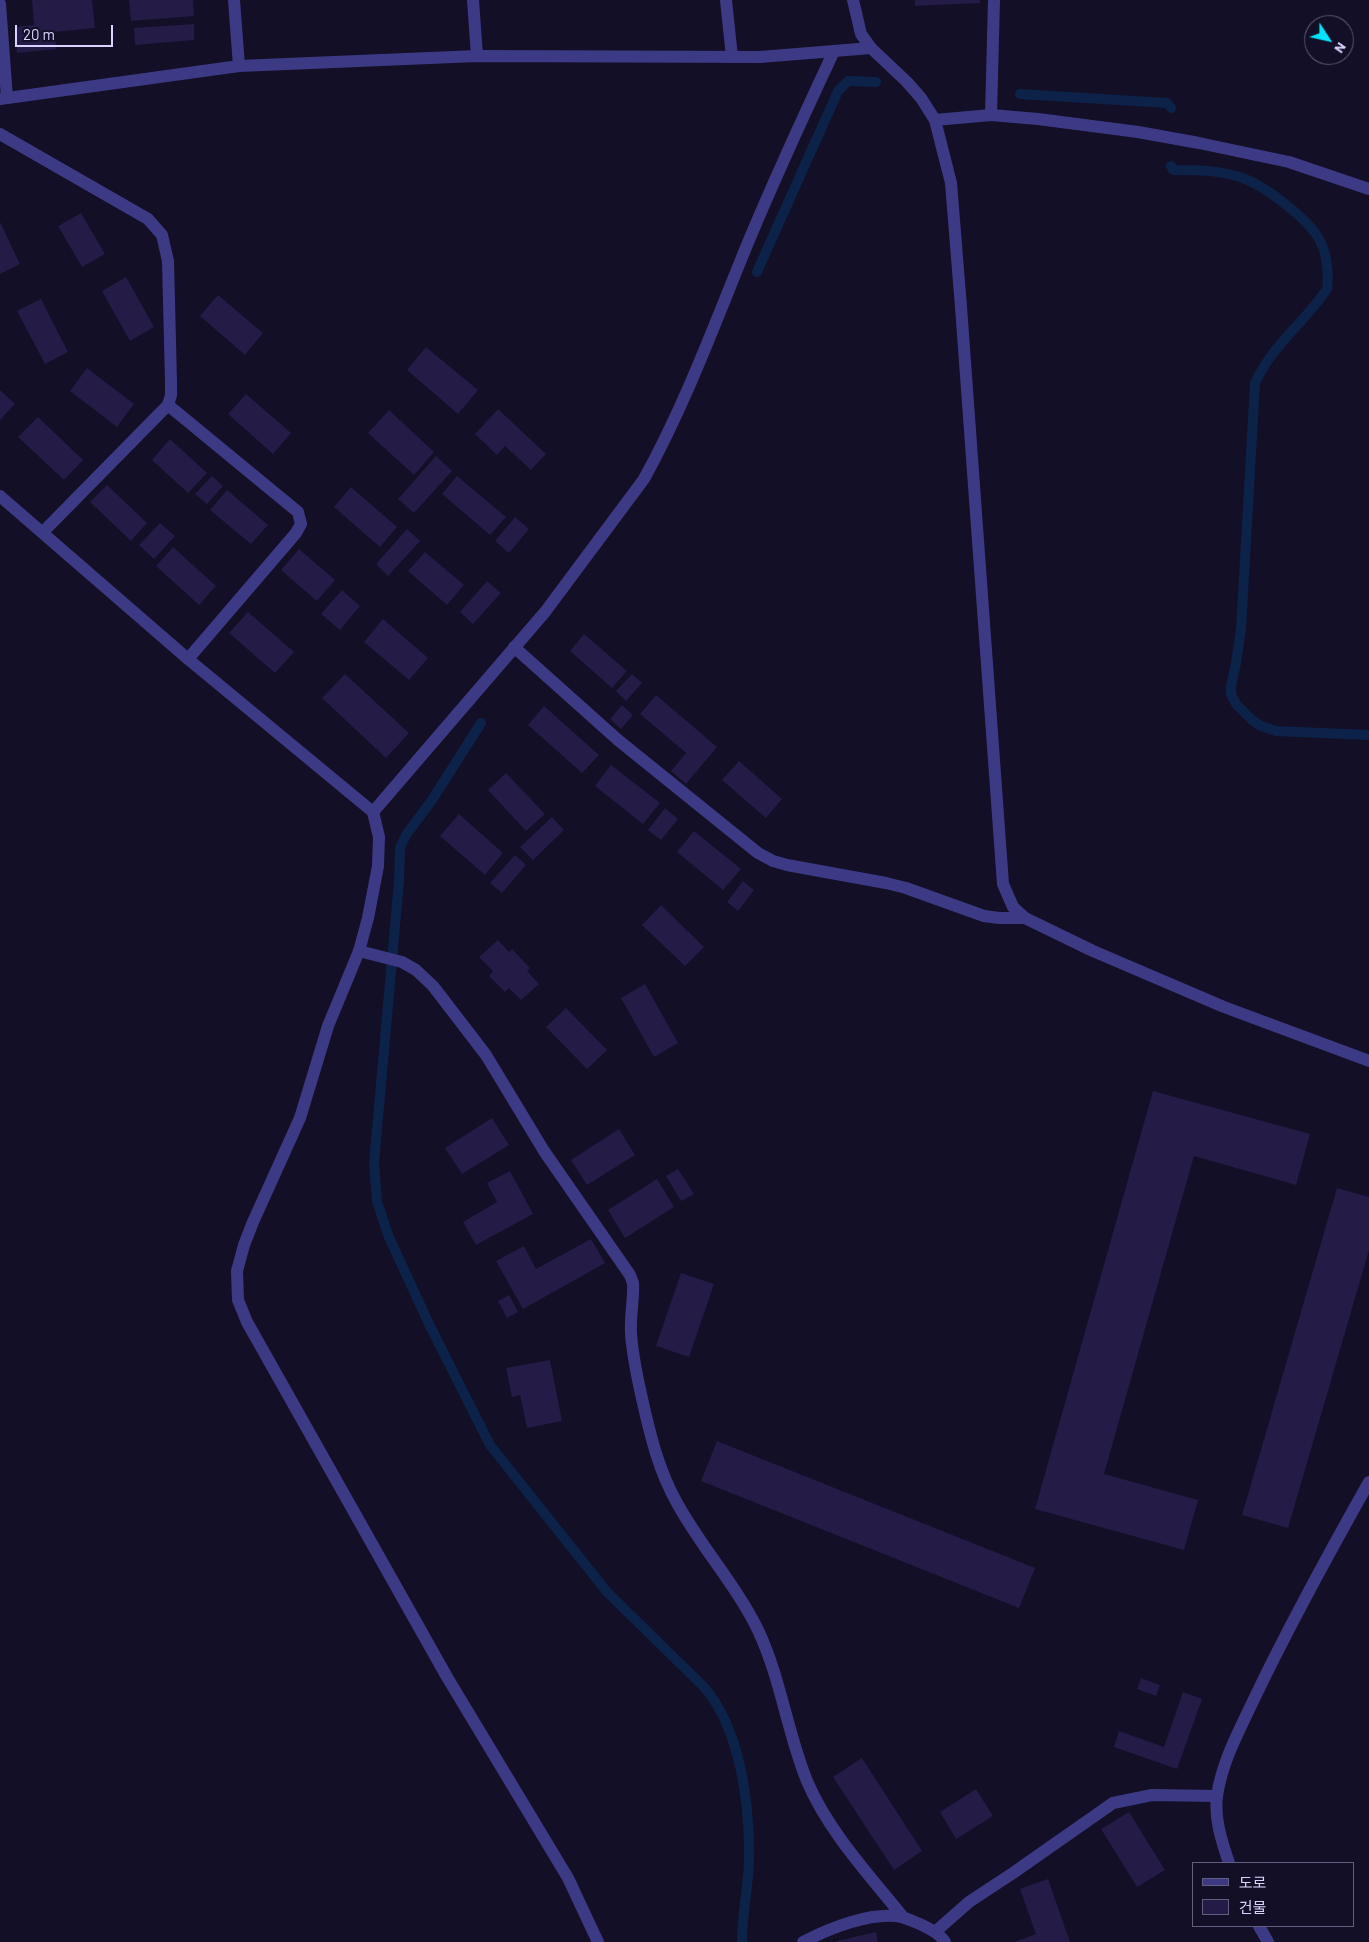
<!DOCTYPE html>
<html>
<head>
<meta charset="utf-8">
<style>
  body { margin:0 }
  #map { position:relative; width:1369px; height:1942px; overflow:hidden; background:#130f26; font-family:Barlow,"Noto Sans KR",sans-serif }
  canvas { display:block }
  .legend { position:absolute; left:1192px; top:1862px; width:162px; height:65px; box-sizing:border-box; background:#130f26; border:1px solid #625e7d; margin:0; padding:6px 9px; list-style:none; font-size:15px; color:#d9d4ff }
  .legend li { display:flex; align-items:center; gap:10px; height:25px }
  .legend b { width:25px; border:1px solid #625e7d }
  .north { position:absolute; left:1304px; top:15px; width:50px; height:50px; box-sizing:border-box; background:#130f26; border:1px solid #625e7d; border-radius:50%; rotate:125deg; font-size:14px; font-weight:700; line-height:20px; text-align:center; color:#d9d4ff }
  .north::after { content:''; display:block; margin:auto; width:18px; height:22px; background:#00e5ff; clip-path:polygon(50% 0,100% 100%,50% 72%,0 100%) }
  .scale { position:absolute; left:15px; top:25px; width:98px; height:22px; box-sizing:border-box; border:2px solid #d9d4ff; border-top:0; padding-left:6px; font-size:15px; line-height:18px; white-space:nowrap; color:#d9d4ff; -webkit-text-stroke:4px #130f26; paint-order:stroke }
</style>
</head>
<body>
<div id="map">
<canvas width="1369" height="1942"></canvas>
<ul class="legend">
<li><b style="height:6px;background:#3d3a85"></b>도로</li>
<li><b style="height:14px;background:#241b47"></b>건물</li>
</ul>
<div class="north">N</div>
<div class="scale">20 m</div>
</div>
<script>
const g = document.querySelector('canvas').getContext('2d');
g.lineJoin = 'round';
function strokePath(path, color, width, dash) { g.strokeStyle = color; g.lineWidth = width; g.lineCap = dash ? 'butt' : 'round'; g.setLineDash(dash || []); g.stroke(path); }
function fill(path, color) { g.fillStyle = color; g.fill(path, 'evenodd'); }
const stream = new Path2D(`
  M1020,94L1167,103L1171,108
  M1171,166L1173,170C1196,170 1223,170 1245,179C1266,187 1310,220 1320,241C1327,254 1329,275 1327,289C1304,323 1273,344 1255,383L1241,629L1236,663L1231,686V694L1236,704L1252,720L1261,726L1276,731L1369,735
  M757,272L838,91L848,81L876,82
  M481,723L432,800L406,835L400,848L399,881L374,1163L377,1201L388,1235L429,1324L490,1445L607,1592L704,1687C741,1730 750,1806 749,1862C748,1888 742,1915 742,1942`);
const building = new Path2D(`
  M32,0H92L95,28L55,32L56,49L17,53L15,27L34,25Z
  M129,0H193L194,16L131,21Z
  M915,0H980V3L915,6Z
  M194,24V40L135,45L134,28Z
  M81,213L105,254L82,267L58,226Z
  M0,222L20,264L0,274Z
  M126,277L154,327L130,341L102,291Z
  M218,295L263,333L245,355L200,316Z
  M41,299L68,352L45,364L17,311Z
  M426,347L478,390L458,414L407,370Z
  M87,368L134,404L117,427L70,391Z
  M0,390L15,404L0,420Z
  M246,394L291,433L273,454L228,414Z
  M498,409L546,454L531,470L505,446L497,455L475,434Z
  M389,410L434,452L414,475L368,433Z
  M38,417L83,460L64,480L18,437Z
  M170,439L207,473L188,493L152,460Z
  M436,456L452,471L414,513L398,499Z
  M212,476L223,486L207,504L195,494Z
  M457,476L506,517L490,535L442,494Z
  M107,485L147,523L131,541L90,502Z
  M351,487L397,527L380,547L334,507Z
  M227,490L268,525L251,544L210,510Z
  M515,517L529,529L509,553L495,541Z
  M160,523L175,536L154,559L139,545Z
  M407,529L420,541L388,576L376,564Z
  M173,547L216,586L199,605L156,566Z
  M299,549L335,580L317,601L281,570Z
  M425,552L464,585L447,605L408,571Z
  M487,581L501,593L473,624L460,612Z
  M342,590L360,606L340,630L321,614Z
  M248,612L294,652L275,673L229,633Z
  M383,619L428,658L409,680L364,642Z
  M584,634L627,671L612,688L570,651Z
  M345,674L409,733L386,758L322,698Z
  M632,674L642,683L626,701L616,691Z
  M656,695L717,747L686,784L671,771L686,753L640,714Z
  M622,705L633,715L621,729L610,719Z
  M544,706L599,755L582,773L528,725Z
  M739,761L782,799L766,818L722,780Z
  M611,765L660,803L643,824L595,786Z
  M506,773L545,814L526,831L488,790Z
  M665,808L678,819L661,840L648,830Z
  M459,814L503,853L485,875L440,836Z
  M552,817L564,830L533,860L520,847Z
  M694,831L741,869L723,890L677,852Z
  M515,855L526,865L502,893L490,883Z
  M743,881L754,890L738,911L727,902Z
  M661,905L704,947L685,966L642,925Z
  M498,940L509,952L512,949L530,968L527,971L539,984L521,1000L509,988L505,992L489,976L493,971L479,957Z
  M645,984L678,1043L654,1057L621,998Z
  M566,1008L607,1050L587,1069L546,1027Z
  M1153,1091L1310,1134L1296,1185L1194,1156L1104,1474L1198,1500L1184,1550L1035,1509Z
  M492,1118L509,1145L462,1174L445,1148Z
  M619,1129L635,1155L587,1185L571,1160Z
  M678,1169L694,1194L681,1201L666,1176Z
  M510,1171L533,1214L476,1245L463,1222L497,1202L487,1183Z
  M657,1179L674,1207L625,1238L608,1210Z
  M1337,1188L1369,1197V1250L1288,1528L1242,1515Z
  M591,1239L605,1263L523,1309L496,1261L524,1246L536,1269Z
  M681,1273L714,1284L689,1357L656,1346Z
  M509,1295L518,1312L507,1318L498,1301Z
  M550,1360L562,1421L527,1428L520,1395L512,1397L506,1368Z
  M717,1441L1035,1568L1019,1608L701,1481Z
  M1141,1678L1160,1685L1156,1696L1137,1689Z
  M1183,1692L1202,1699L1177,1769L1114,1747L1119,1731L1164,1747Z
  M862,1758L922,1851L894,1870L833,1777Z
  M976,1789L993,1816L956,1839L940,1812Z
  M1129,1812L1165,1870L1137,1887L1101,1829Z
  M1048,1879L1070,1942H1015L1036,1934L1020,1889Z
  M876,1932L878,1942H837V1941Z`);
const service = new Path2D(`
  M234,0L239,66
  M473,0L477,56
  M726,0L732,57
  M0,4L7,98
  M991,115L994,0
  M0,134L148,219L162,235L168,261L171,382V395L168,405L43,532
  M168,405L298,512L301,524L296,533L188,659
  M514,647L618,740L758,853L773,861L787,865L886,883L906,888L984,916L999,918H1025
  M373,812L545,612L644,479C685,405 715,323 747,245C774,180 804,115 834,51
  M359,951L402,962L416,970L433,986L486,1055L544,1151L630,1275L633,1283C634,1299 630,1315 631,1332C632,1356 638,1380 643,1403C651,1438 659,1471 677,1503C701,1547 736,1585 758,1630C781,1679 787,1732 807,1781C828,1831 870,1876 903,1917
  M935,1932L969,1902L1013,1873L1113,1803L1152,1795L1217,1796
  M803,1942C830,1928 872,1911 902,1917C908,1919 915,1922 920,1924C930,1929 939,1933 945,1942`);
const minor = new Path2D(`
  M0,99L239,66L477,56L760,57L871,48L907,82L921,98L935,120L951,183L961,307L1003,884L1013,907L1025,918L1093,951L1224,1007L1369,1061
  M935,120L991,115L1038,119L1138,132L1199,143L1289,162L1369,189
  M0,496L188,659L373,812L379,837L378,866L368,918L359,951L328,1026L300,1118L253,1222L244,1245L237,1271L238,1300L247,1322L447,1677L568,1878L598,1942
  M1229,1863C1222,1842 1214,1819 1217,1796C1222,1761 1240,1729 1255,1697C1290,1624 1329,1553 1369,1482
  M1259,1926L1268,1942`);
const tertiary = new Path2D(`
  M853,0L861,34L871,48`);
strokePath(stream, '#0c2248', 10);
fill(building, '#241b47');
strokePath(service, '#3d3a85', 12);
strokePath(minor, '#3d3a85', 12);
strokePath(tertiary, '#3d3a85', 12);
</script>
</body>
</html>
